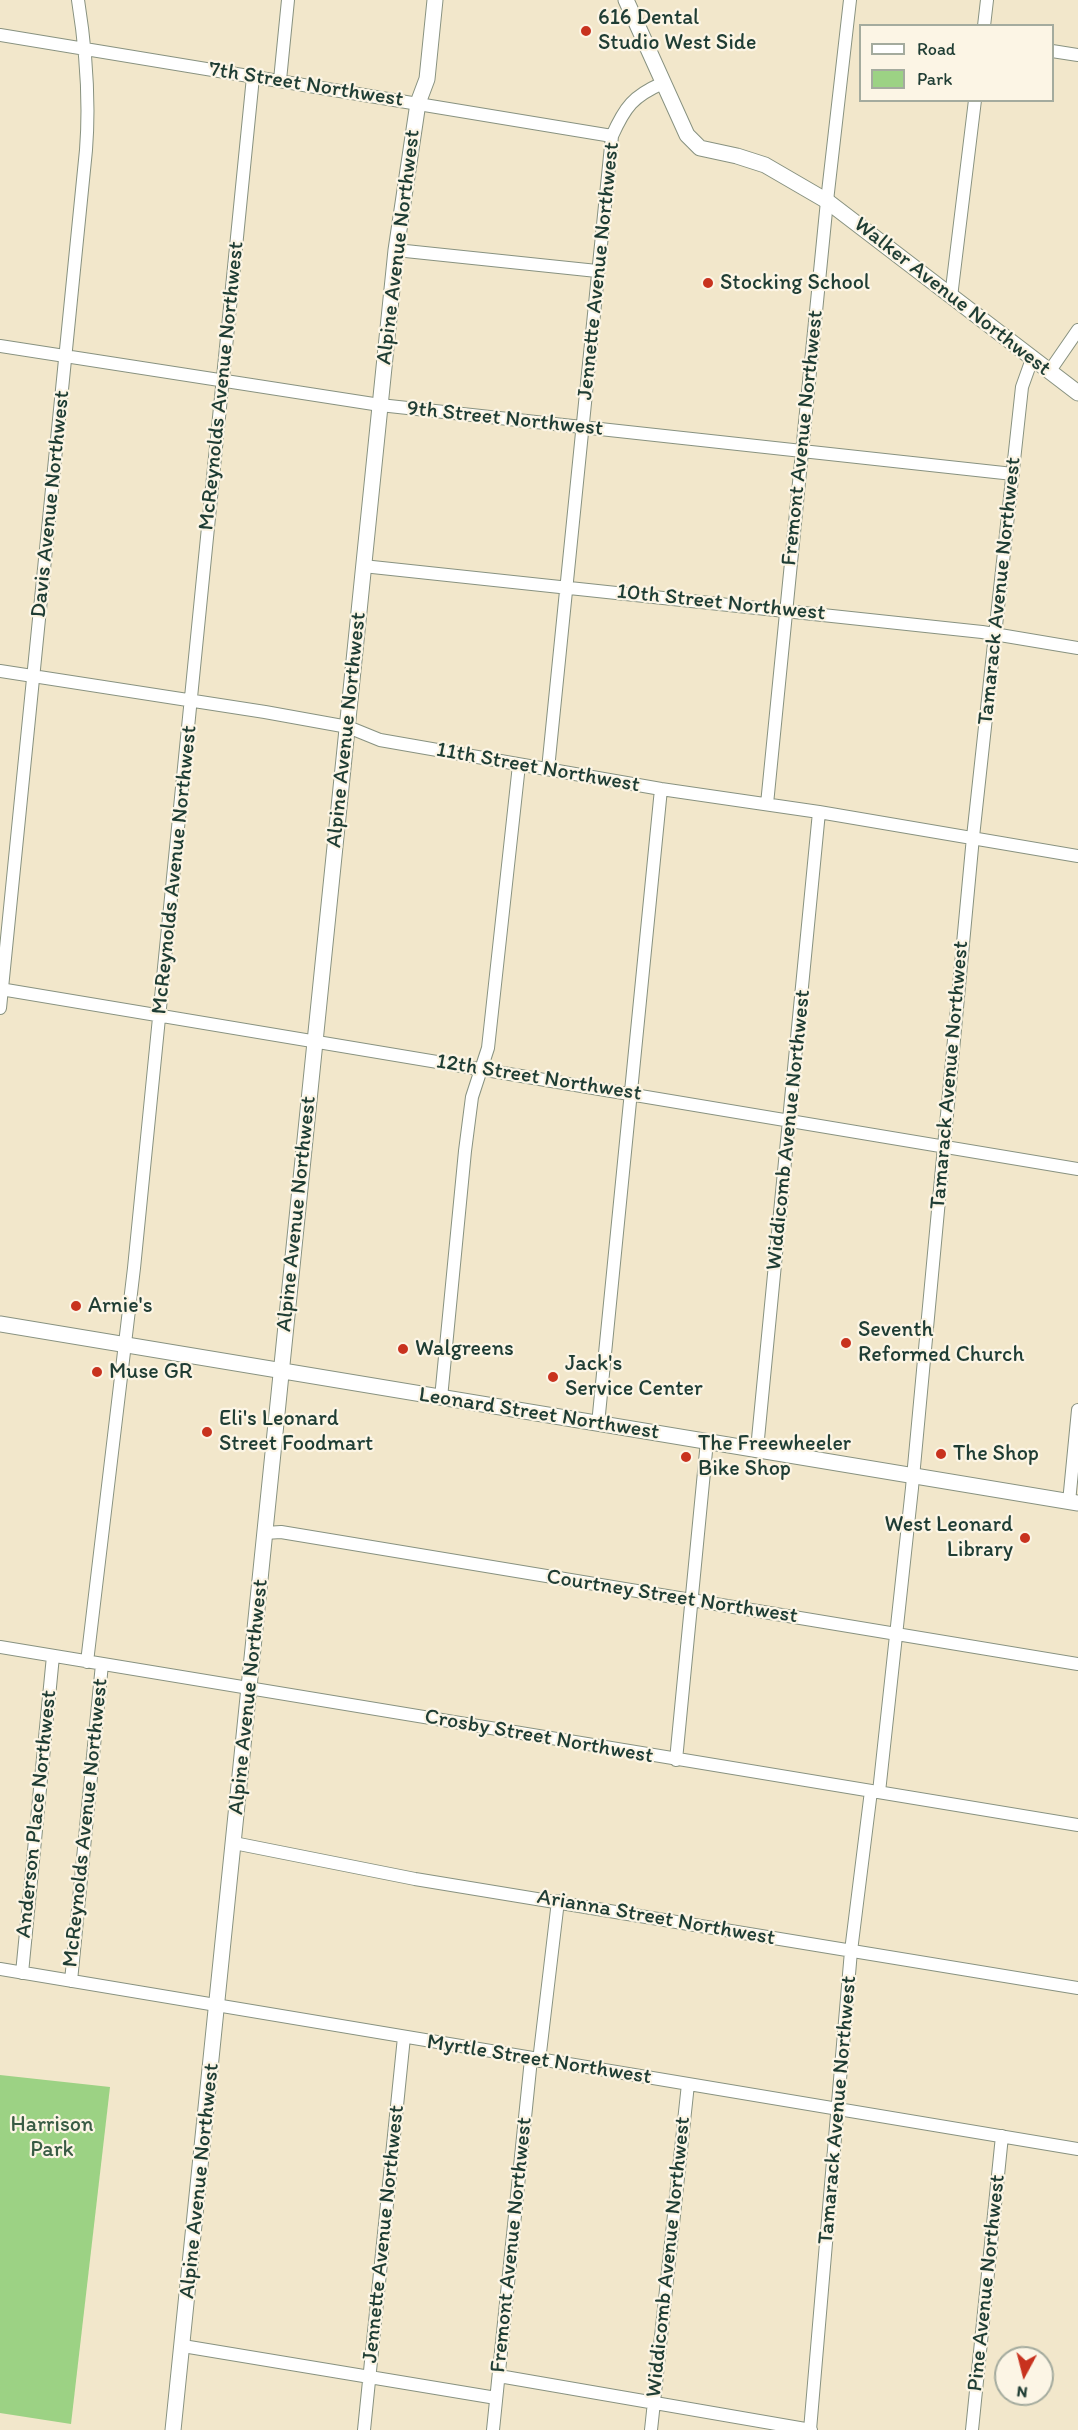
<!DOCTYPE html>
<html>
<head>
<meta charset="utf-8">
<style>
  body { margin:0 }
  #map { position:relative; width:1078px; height:2430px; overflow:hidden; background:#f2e7cb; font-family:Itim,sans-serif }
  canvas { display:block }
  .legend { position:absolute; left:859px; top:24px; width:195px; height:78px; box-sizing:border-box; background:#fcf5e5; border:2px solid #a4ab9e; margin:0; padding:8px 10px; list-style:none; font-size:18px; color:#1f3d34 }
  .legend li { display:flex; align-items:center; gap:12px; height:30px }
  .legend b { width:30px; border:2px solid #a4ab9e }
  .north { position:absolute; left:994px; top:2346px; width:60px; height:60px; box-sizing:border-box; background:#fcf5e5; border:2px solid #a4ab9e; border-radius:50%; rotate:187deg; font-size:16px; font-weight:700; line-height:24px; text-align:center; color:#1f3d34 }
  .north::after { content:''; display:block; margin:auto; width:21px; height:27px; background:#c8321e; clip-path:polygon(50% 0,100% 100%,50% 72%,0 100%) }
</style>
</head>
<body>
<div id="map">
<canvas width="1078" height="2430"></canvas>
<ul class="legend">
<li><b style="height:8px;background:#fff"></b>Road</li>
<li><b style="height:16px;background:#9cd284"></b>Park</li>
</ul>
<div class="north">N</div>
</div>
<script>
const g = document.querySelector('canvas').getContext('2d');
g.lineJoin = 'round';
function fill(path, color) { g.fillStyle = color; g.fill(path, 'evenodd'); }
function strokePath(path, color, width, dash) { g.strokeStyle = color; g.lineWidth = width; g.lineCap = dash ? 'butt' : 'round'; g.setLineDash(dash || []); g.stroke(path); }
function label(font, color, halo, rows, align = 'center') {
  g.font = font + ' Itim,sans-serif'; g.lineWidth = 4.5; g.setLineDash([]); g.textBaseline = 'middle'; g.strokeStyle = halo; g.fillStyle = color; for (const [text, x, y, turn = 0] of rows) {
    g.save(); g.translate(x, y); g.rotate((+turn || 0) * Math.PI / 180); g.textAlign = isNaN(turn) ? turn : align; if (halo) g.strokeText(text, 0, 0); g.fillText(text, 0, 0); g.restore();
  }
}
const green = new Path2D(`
  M0,2075L110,2087L71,2424L0,2413Z`);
const minor = new Path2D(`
  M984,26L987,0
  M0,35L612,136
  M1052,51L1078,55
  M280,80L288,0
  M396,250L597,271
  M951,297L975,100
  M0,346L380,405L1013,474
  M1049,372L1078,330
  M363,566L982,632L1078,648
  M0,671L265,712L348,727L380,740L661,789L819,812L1078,856
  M548,769L612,136C625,107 633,96 663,83
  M767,804L827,201L850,0
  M0,989L1078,1169
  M0,1008L86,150C90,99 86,50 78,0
  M441,1398L465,1151L472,1097L488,1048L519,765
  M598,1424L661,789
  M757,1449L819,812
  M1069,1502L1078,1410
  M265,1533L281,1532L1078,1664
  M0,1647L1078,1825
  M87,1662L134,1268L253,77
  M676,1760L707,1441
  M879,1792L912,1488L973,837L1022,387L1032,359
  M234,1843L415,1879L1078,1988
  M0,1969L1078,2149
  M22,1973L53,1656
  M71,1981L102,1664
  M539,2061L558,1901
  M183,2346L496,2398
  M499,2376L811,2430
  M364,2430L404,2037
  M493,2430L531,2059
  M651,2430L688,2084
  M810,2430L851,1951L871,1791
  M972,2430L1002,2136`);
const major = new Path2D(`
  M626,0L687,135L700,148L737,156L765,165L827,201L1078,393
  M0,1324L1078,1503
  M173,2430L396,250L418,103L427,79L435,0`);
const markers = [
  [586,31,6,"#c8321e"],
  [708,283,6,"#c8321e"],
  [76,1306,6,"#c8321e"],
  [846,1343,6,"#c8321e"],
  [403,1349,6,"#c8321e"],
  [97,1372,6,"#c8321e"],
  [553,1377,6,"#c8321e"],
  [207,1432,6,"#c8321e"],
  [941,1454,6,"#c8321e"],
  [686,1457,6,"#c8321e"],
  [1025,1538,6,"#c8321e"]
];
const poiNames = [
  ["616 Dental",598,18],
  ["Studio West Side",598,43],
  ["Stocking School",720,283],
  ["Arnie's",88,1306],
  ["Seventh",858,1330],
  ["Reformed Church",858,1355],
  ["Walgreens",415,1349],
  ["Jack's",565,1364],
  ["Service Center",565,1389],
  ["Muse GR",109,1372],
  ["Eli's Leonard",219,1419],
  ["Street Foodmart",219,1444],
  ["The Freewheeler",698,1444],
  ["Bike Shop",698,1469],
  ["The Shop",953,1454],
  ["West Leonard",1013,1525,"right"],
  ["Library",1013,1550,"right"]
];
const streetNames = [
  ["7th Street Northwest",306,85,9],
  ["Alpine Avenue Northwest",399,247,-83],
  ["Jennette Avenue Northwest",599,271,-84],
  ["Walker Avenue Northwest",952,297,38],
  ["McReynolds Avenue Northwest",222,386,-84],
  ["9th Street Northwest",505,419,6],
  ["Fremont Avenue Northwest",803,438,-84],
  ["Davis Avenue Northwest",51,504,-84],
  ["Tamarack Avenue Northwest",1000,591,-84],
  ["10th Street Northwest",721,603,6],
  ["Alpine Avenue Northwest",347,730,-84],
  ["11th Street Northwest",538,768,10],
  ["McReynolds Avenue Northwest",175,870,-84],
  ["Tamarack Avenue Northwest",950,1075,-85],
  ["12th Street Northwest",539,1078,9],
  ["Widdicomb Avenue Northwest",789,1130,-84],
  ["Alpine Avenue Northwest",297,1214,-84],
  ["Leonard Street Northwest",539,1414,9],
  ["Courtney Street Northwest",672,1597,9],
  ["Alpine Avenue Northwest",249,1697,-84],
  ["Crosby Street Northwest",539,1737,10],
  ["Anderson Place Northwest",37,1814,-84],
  ["McReynolds Avenue Northwest",86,1823,-84],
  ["Arianna Street Northwest",656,1918,10],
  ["Myrtle Street Northwest",539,2060,9],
  ["Tamarack Avenue Northwest",838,2110,-85],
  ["Alpine Avenue Northwest",200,2181,-84],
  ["Jennette Avenue Northwest",384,2234,-84],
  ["Fremont Avenue Northwest",512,2245,-84],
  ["Widdicomb Avenue Northwest",669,2257,-84],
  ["Pine Avenue Northwest",987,2283,-84]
];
const parkNames = [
  ["Harrison",52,2125],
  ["Park",52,2150]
];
fill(green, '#9cd284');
strokePath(minor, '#889280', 14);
strokePath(major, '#889280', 17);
strokePath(minor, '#fff', 12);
strokePath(major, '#fff', 15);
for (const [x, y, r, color] of markers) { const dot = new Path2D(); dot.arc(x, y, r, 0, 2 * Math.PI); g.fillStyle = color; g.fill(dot); strokePath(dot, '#fcf5e5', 2); }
label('22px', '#1f3d34', '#fcf5e5', poiNames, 'left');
label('22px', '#1f3d34', '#fcf5e5', streetNames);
label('22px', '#385b44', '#fcf5e5', parkNames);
</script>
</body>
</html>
